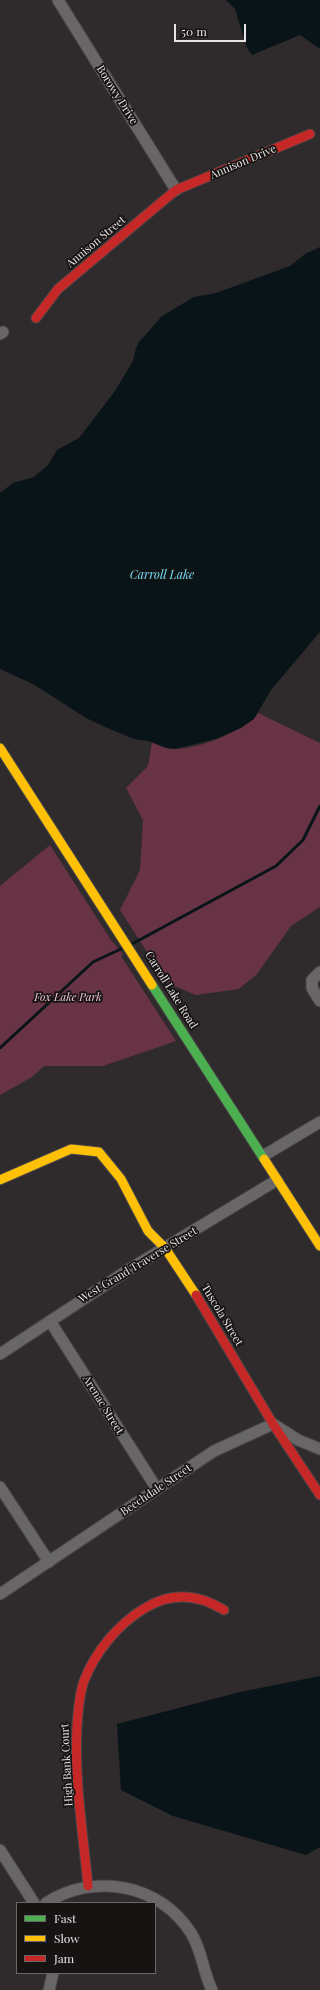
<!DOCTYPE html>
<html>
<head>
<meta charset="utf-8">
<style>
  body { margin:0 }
  #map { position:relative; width:320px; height:1990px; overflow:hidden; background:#2f2a2c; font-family:"Playfair Display",serif }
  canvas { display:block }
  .legend { position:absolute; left:16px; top:1902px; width:140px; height:72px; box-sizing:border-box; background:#161313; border:1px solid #6a6767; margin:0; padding:5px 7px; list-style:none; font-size:12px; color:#e8e4e5 }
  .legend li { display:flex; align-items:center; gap:8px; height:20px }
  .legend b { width:20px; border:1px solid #6a6767 }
  .scale { position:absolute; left:174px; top:24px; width:72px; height:18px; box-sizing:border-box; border:2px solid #e8e4e5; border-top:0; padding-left:5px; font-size:12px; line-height:14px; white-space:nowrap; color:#e8e4e5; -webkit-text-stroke:3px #161313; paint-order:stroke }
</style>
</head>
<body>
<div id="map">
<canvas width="320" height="1990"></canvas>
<ul class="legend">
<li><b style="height:5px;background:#4caf50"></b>Fast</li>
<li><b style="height:5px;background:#ffc107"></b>Slow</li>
<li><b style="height:5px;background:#c62828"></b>Jam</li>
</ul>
<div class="scale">50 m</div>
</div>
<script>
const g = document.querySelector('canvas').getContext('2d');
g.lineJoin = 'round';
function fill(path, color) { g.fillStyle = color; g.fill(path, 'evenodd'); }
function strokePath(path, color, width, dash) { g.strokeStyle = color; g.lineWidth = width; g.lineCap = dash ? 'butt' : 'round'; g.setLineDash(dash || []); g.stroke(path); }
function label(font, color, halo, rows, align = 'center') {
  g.font = font + ' "Playfair Display",serif'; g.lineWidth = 3.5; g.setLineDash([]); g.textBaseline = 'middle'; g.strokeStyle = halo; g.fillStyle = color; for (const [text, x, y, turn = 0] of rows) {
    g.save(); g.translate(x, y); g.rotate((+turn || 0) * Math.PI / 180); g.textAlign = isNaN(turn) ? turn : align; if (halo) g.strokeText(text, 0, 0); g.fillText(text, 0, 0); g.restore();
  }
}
const green = new Path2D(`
  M258,713L320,743V907L291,926L257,974L239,989L196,995L167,983L120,910L140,870L143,820L126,788L148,766L152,742C158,745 165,749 172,749C197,750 243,732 258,713Z
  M50,845L111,940L123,954L121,956L176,1041L103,1066H44L32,1077L0,1095V886Z`);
const water = new Path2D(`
  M226,0H320V49L300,35L252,55L247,48L235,9Z
  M320,247V632L271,690L254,719L241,728L216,739L175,749L167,748L148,741L134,739L105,727L86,718L33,684L0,669V493L13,483L34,477L48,465L57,450L79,438L115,391L133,361L136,348L139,342L162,316L194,297L216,293L290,266L305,254Z
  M320,1676V1847L306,1855L173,1816L121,1790L117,1724L240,1692Z`);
const stream = new Path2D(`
  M132,944L276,866L303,840L320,806
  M0,1048L93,962L123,948`);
const street = new Path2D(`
  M58,0L176,190
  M0,334L3,332
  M320,972L312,980V988L320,1001
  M263,1156L320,1122
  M50,1321L157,1489
  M0,1354L128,1270L277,1180
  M0,1487L49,1562
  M0,1594L214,1451L273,1424L298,1440L320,1449
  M0,1850L34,1903
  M46,1903C94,1872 160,1884 191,1933C202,1950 203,1972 212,1990
  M49,1990L53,1973`);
const fast = new Path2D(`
  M152,985L264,1159`);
const slow = new Path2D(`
  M0,748L152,985
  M264,1159L320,1246
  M0,1180L71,1149L99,1152L121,1179L148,1231L165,1248L196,1295`);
const jam = new Path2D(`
  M36,318L58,289L176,190L310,134
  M196,1295L273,1424L320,1495
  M88,1886C83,1833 74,1779 77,1726C78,1712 79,1695 84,1681C95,1652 118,1624 145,1608C171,1592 198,1594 224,1610`);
const streetNames = [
  ["Borowy Drive",117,95,58],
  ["Annison Drive",243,162,-23],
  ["Annison Street",96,242,-40],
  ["Carroll Lake Road",171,990,58],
  ["West Grand Traverse Street",138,1265,-31],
  ["Tuscola Street",222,1315,59],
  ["Arenac Street",103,1405,58],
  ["Beechdale Street",156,1490,-34],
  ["High Bank Court",67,1765,-93]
];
const parkNames = [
  ["Fox Lake Park",68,998]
];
const waterNames = [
  ["Carroll Lake",162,575]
];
fill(green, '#683445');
fill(water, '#091418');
strokePath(stream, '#091418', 3);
strokePath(street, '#494647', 13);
strokePath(fast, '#494647', 11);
strokePath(slow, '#494647', 11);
strokePath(jam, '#494647', 11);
strokePath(street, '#686666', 11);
strokePath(fast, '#4caf50', 9);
strokePath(slow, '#ffc107', 9);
strokePath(jam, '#c62828', 9);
label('11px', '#e8e4e5', '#161313', streetNames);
label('italic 11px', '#f3c5d1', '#161313', parkNames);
label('italic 12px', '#6fdffc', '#161313', waterNames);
</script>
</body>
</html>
